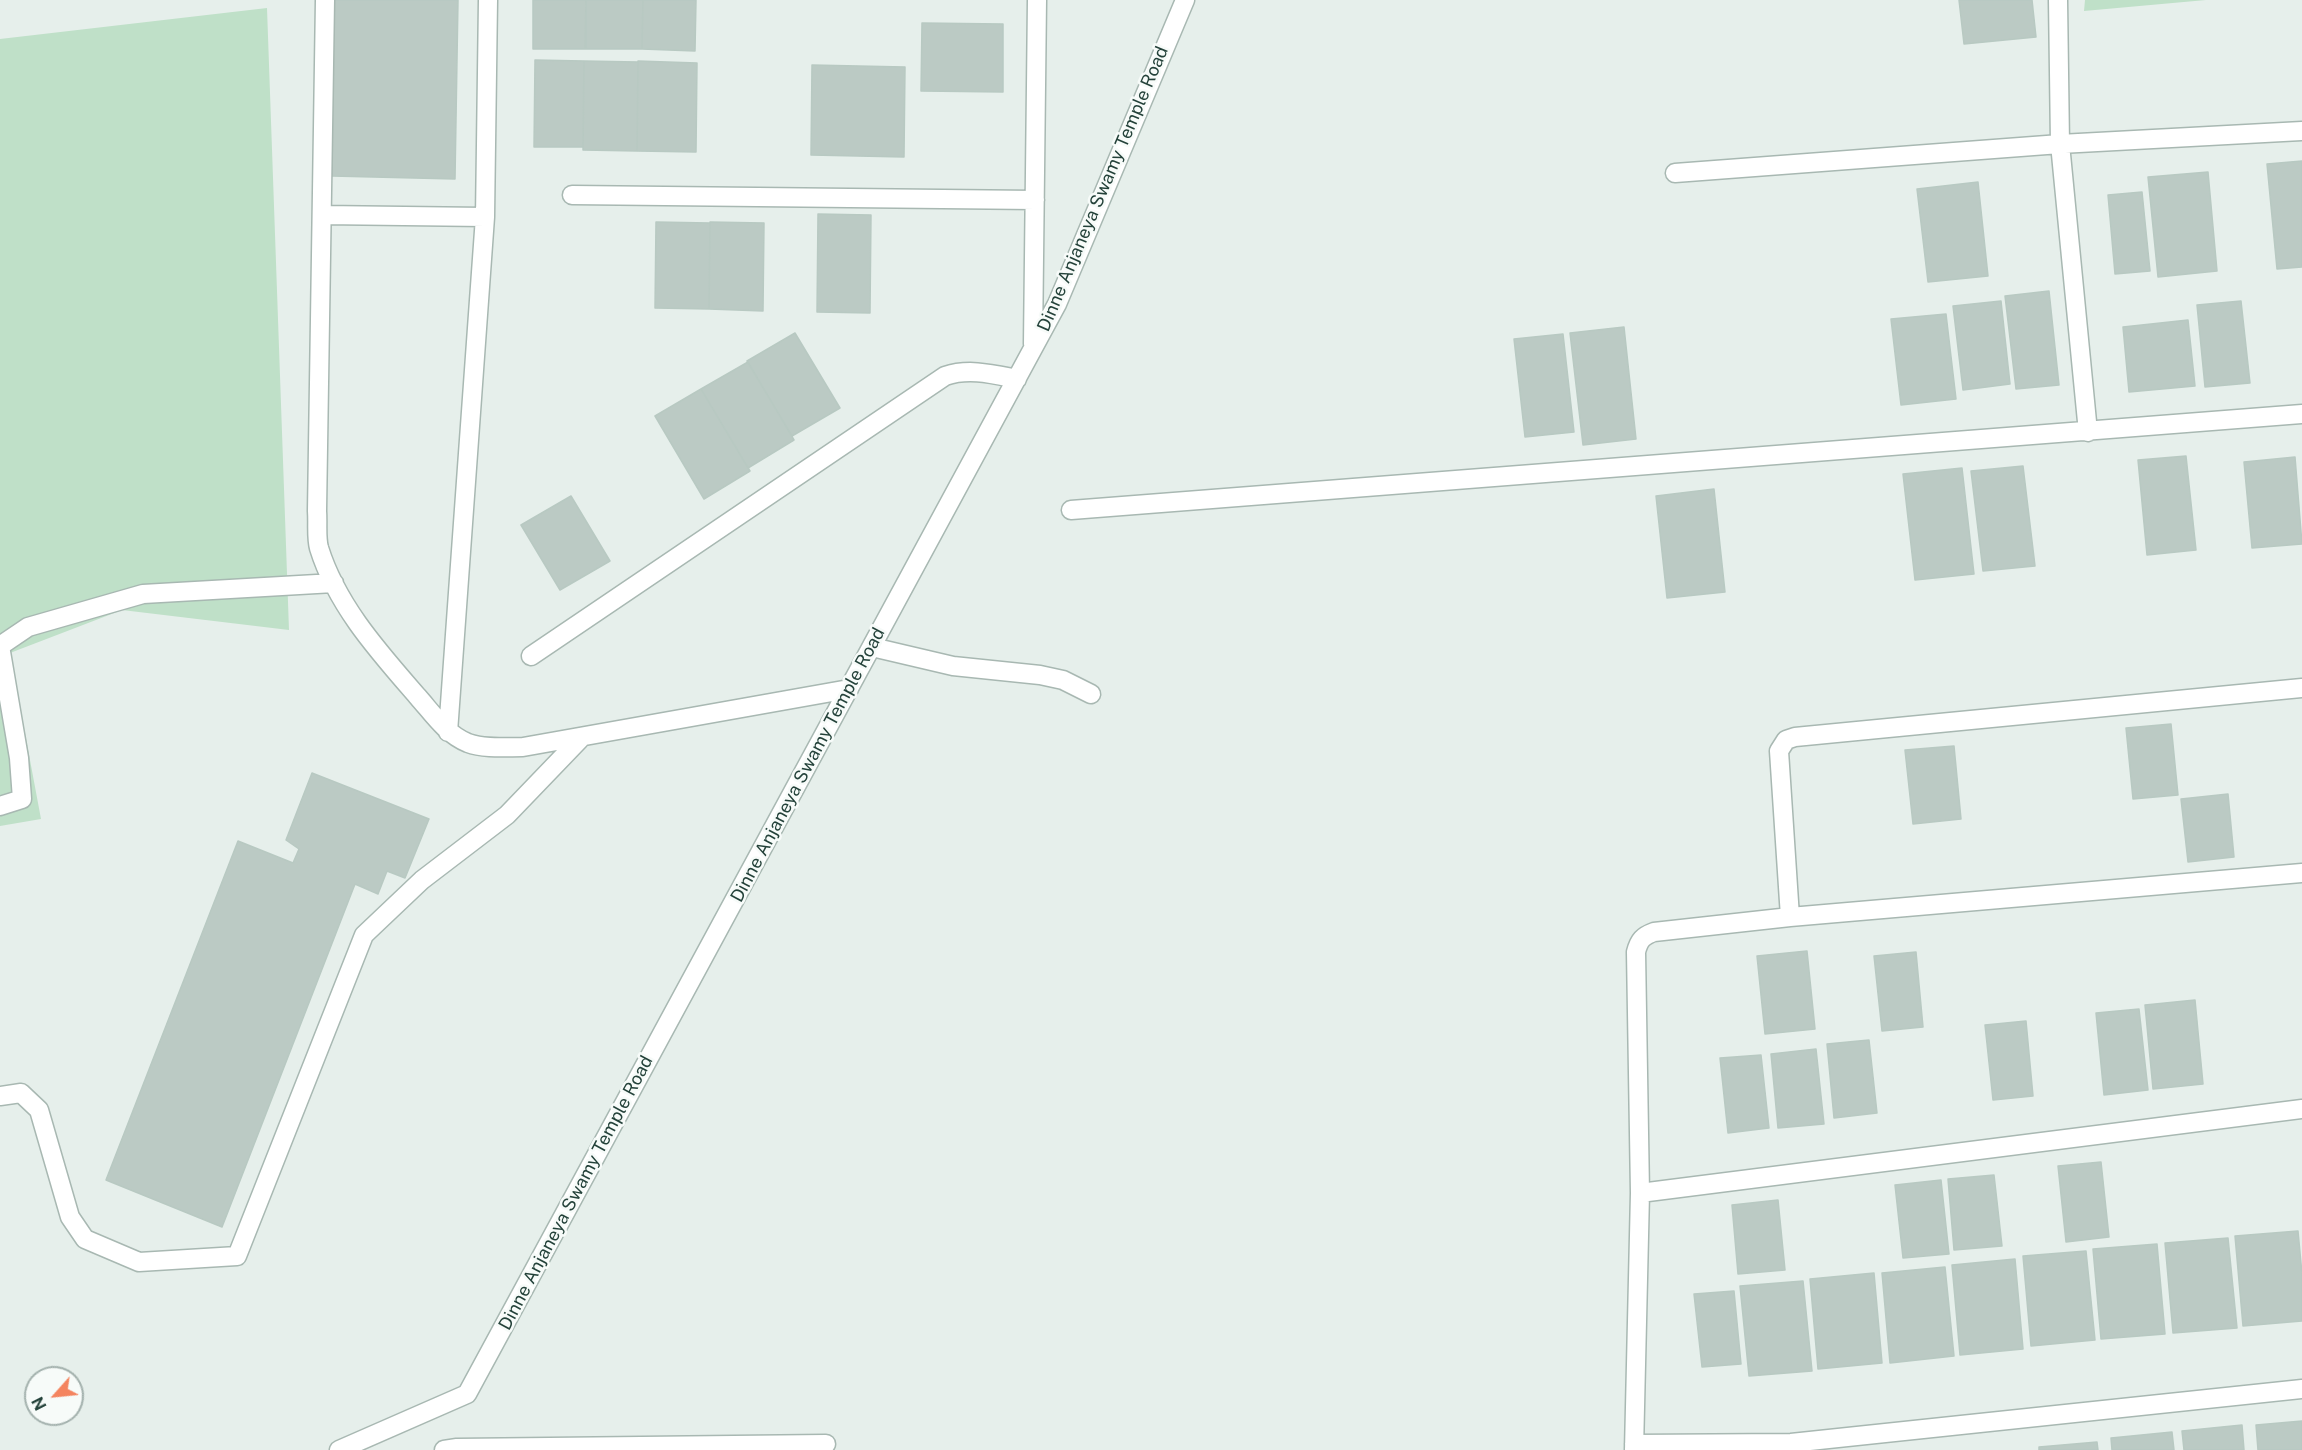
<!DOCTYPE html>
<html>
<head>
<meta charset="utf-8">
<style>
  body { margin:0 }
  #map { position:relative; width:2302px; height:1450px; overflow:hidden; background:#e6efeb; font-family:"Public Sans",sans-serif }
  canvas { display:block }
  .north { position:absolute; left:24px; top:1366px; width:60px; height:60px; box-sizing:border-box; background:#f7fbf9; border:2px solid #a3b1ad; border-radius:50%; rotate:243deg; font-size:16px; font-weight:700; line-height:24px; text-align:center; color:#24423a }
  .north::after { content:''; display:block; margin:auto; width:21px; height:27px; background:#f4845f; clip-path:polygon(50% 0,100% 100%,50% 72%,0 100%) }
</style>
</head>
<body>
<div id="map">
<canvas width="2302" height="1450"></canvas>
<div class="north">N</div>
</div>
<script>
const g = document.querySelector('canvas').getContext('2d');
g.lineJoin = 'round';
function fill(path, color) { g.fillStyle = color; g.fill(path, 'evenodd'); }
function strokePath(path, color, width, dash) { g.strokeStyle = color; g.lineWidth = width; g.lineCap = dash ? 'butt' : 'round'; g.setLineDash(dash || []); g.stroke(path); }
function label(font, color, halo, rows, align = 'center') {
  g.font = font + ' "Public Sans",sans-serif'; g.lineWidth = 5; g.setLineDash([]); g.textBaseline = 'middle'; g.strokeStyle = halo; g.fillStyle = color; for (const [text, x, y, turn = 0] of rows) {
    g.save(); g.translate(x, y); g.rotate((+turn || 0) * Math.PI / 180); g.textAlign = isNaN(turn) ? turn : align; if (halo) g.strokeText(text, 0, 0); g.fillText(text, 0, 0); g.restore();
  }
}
const green = new Path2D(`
  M2085,0H2206L2084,11Z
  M267,8L289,630L122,610L10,653L41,819L0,826V39Z`);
const building = new Path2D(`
  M334,0H458L455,179L332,176Z
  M533,0H586V49H533Z
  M586,0H643L642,49H585Z
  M643,0H696L695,51L642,49Z
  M1959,0H2032L2036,37L1964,44Z
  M922,23L1003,24V92L921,91Z
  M535,60L584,61L583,147H534Z
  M584,61L638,62L637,151L583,150Z
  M638,61L697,63L696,152L637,151Z
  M812,65L905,67L904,157L811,155Z
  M2302,161V267L2277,269L2267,164Z
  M2208,172L2217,271L2158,277L2148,177Z
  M1978,182L1988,276L1928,282L1917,189Z
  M2142,192L2150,271L2115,274L2108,195Z
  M818,214L871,215L870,313L817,312Z
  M656,222L710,223L709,309L655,308Z
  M710,222L764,223L763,311L709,309Z
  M2049,291L2059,385L2016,389L2005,296Z
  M2001,301L2010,384L1963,390L1953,306Z
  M2241,301L2250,383L2205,387L2197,305Z
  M1946,314L1956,399L1901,405L1891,319Z
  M2188,320L2195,386L2129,392L2123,327Z
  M1624,327L1636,439L1583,445L1570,333Z
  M795,333L840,408L792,436L747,361Z
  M1563,334L1574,432L1525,437L1514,339Z
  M748,362L794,440L748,468L701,389Z
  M701,389L750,471L704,499L655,416Z
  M2186,456L2196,550L2147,555L2138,460Z
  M2295,457L2302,544L2252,548L2244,462Z
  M2023,466L2035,566L1983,571L1971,471Z
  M1962,468L1974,574L1915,580L1903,474Z
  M1714,489L1725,592L1667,598L1656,496Z
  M571,496L610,561L560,590L521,525Z
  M2171,724L2178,795L2133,799L2126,728Z
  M1954,746L1961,819L1913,824L1905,750Z
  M312,773L429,819L405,878L387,871L378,894L355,884L222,1227L106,1180L238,841L293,863L299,849L286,840Z
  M2228,794L2234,857L2188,862L2181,799Z
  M1807,951L1815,1029L1765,1034L1757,956Z
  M1916,952L1923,1027L1882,1031L1874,956Z
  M2195,1000L2203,1084L2153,1089L2145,1005Z
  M2139,1009L2148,1090L2104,1095L2096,1013Z
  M2026,1021L2033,1096L1993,1100L1985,1025Z
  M1869,1040L1877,1113L1834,1118L1827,1044Z
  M1816,1049L1824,1124L1778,1128L1771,1054Z
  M1761,1055L1769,1128L1728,1133L1720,1058Z
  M2101,1162L2109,1237L2066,1242L2058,1166Z
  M1994,1175L2002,1246L1954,1250L1948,1179Z
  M1941,1180L1949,1254L1903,1258L1895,1185Z
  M1778,1200L1785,1270L1738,1274L1732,1205Z
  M2298,1231L2302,1274V1321L2243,1326L2235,1236Z
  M2228,1238L2237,1328L2173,1333L2165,1243Z
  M2157,1244L2165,1334L2101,1339L2093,1249Z
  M2086,1251L2095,1340L2031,1346L2023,1256Z
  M2015,1259L2023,1349L1960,1355L1952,1265Z
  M1945,1267L1954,1356L1890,1363L1882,1273Z
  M1874,1273L1882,1363L1818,1369L1810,1279Z
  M1803,1281L1812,1371L1749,1376L1740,1286Z
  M1734,1291L1741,1364L1702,1367L1694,1294Z
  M2302,1421V1450H2258L2256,1425Z
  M2242,1425L2244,1450H2184L2182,1431Z
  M2172,1432L2174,1450H2112L2111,1438Z
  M2097,1442L2098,1450H2039V1447Z`);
const service = new Path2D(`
  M872,647L953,666L1040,675L1063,680L1091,694`);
const minor = new Path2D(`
  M325,0L317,511C318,523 316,537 319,548C337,606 379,652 418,697C433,714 446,734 468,743C484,749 506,747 523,747L849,689
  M2058,0L2060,144L2088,432
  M1675,173L2060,144L2302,131
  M572,195L1035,200
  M323,215L485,217
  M1033,344L1037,0
  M1071,510L2302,414
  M531,656L945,376C969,368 992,374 1017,379
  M448,732L485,217L488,0
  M0,806L22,799L19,758L0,646L28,627L143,594L334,583
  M1790,917L1779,751L1786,740L1795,737L2302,688
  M0,1096L21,1093L39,1110L70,1217L85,1239L139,1262L237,1256L364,935L422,880L507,815L582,737
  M1640,1193L2302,1109
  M1634,1444L1791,1443L2302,1389
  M339,1450L467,1394L1057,304L1185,0
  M444,1450L457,1448L826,1444
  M1634,1450L1640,1193L1636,952C1639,940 1643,936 1654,932L1790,917L2302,873`);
const streetNames = [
  ["Dinne Anjaneya Swamy Temple Road",1103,189,-67],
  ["Dinne Anjaneya Swamy Temple Road",808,765,-62],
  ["Dinne Anjaneya Swamy Temple Road",576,1193,-62]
];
fill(green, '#bfe0c8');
fill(building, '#bbcac4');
strokePath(building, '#b8c9c2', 1.5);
strokePath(service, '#a8b8b2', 21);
strokePath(minor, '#a8b8b2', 21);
strokePath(service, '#fff', 18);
strokePath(minor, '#fff', 18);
label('18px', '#24423a', '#f7fbf9', streetNames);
</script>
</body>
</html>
